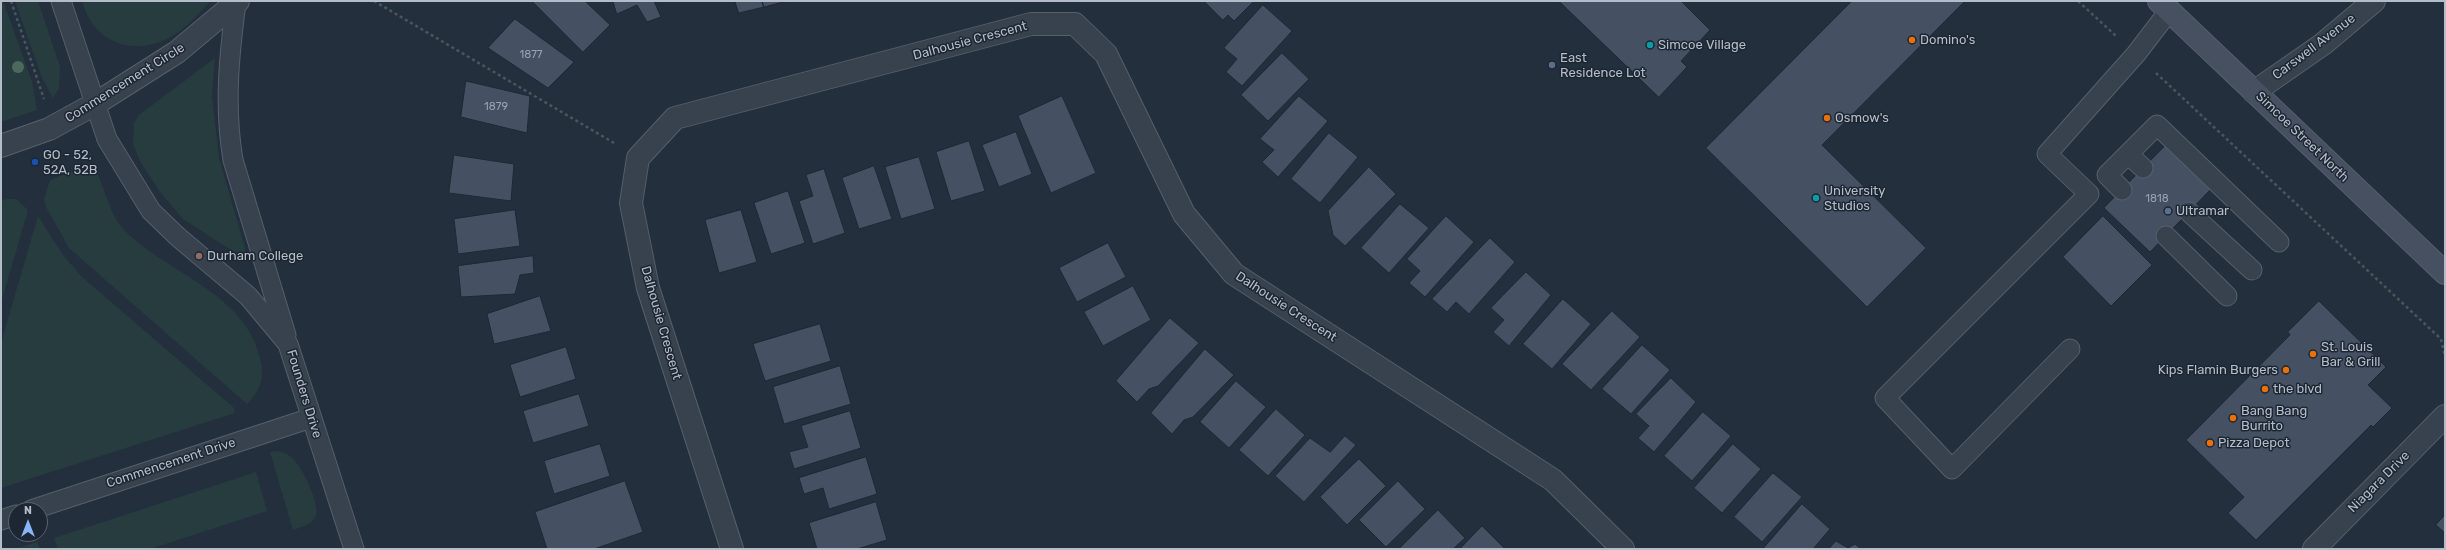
<!DOCTYPE html>
<html>
<head>
<meta charset="utf-8">
<style>
  body { margin:0 }
  #map { position:relative; width:2446px; height:550px; overflow:hidden; background:#242f3e; font-family:Rubik,sans-serif }
  canvas { display:block }
  .frame { position:absolute; inset:0; border:2px solid #b4bcc9; pointer-events:none }
  .north { position:absolute; left:8px; top:502px; width:40px; height:40px; box-sizing:border-box; background:#1d2633; border:1px solid #59626f; border-radius:50%; rotate:0deg; font-size:11px; font-weight:700; line-height:16px; text-align:center; color:#b4bcc9 }
  .north::after { content:''; display:block; margin:auto; width:14px; height:18px; background:#8ab4f8; clip-path:polygon(50% 0,100% 100%,50% 72%,0 100%) }
</style>
</head>
<body>
<div id="map">
<canvas width="2446" height="550"></canvas>
<div class="frame"></div>
<div class="north">N</div>
</div>
<script>
const g = document.querySelector('canvas').getContext('2d');
g.lineJoin = 'round';
function fill(path, color) { g.fillStyle = color; g.fill(path, 'evenodd'); }
function strokePath(path, color, width, dash) { g.strokeStyle = color; g.lineWidth = width; g.lineCap = dash ? 'butt' : 'round'; g.setLineDash(dash || []); g.stroke(path); }
function label(font, color, halo, rows, align = 'center') {
  g.font = font + ' Rubik,sans-serif'; g.lineWidth = 3; g.setLineDash([]); g.textBaseline = 'middle'; g.strokeStyle = halo; g.fillStyle = color; for (const [text, x, y, turn = 0] of rows) {
    g.save(); g.translate(x, y); g.rotate((+turn || 0) * Math.PI / 180); g.textAlign = isNaN(turn) ? turn : align; if (halo) g.strokeText(text, 0, 0); g.fillText(text, 0, 0); g.restore();
  }
}
const green = new Path2D(`
  M1,1L4,3L32,82L37,110L1,122Z
  M15,1H38L60,67L59,88L53,98L42,78Z
  M82,1H211C198,14 186,29 169,38C132,57 93,42 82,1Z
  M215,58L212,96L219,158L249,262L183,219L159,191L140,161L133,144L134,123L139,115Z
  M90,164C106,181 106,211 124,230C167,273 245,293 260,358C265,377 261,390 247,404L69,248L46,207L44,199L50,180Z
  M7,199H16L28,210L1,303V201Z
  M38,216L63,255L81,276L233,407L235,413L1,488V343Z
  M277,451C282,452 286,453 291,457C301,464 322,506 315,518C310,525 301,527 293,530L270,452Z
  M256,472L267,511L150,549H58L54,538Z
  M37,542L40,549H15Z`);
const building = new Path2D(`
  M532,1H585L610,25L583,52Z
  M613,1H654L661,17L647,22L637,5L617,14Z
  M735,1H762L764,7L739,13Z
  M762,1H787L764,7Z
  M1204,1H1254L1234,21L1228,15L1223,20Z
  M1559,1H1681L1710,30L1681,61L1687,67L1659,97Z
  M1852,1H1965L1822,145L1926,248L1867,307L1706,148Z
  M1263,5L1292,31L1242,86L1226,72L1237,59L1224,48Z
  M515,19L574,62L548,88L488,48Z
  M1282,53L1309,79L1268,121L1241,95Z
  M466,81L530,96L527,133L461,117Z
  M1062,96L1096,173L1051,193L1018,116Z
  M1299,96L1328,121L1278,177L1262,162L1274,150L1260,139Z
  M1016,132L1032,174L999,187L982,145Z
  M1329,133L1358,157L1320,203L1291,179Z
  M969,141L985,191L951,201L936,152Z
  M2167,144L2212,188L2150,252L2104,208Z
  M454,155L514,164L511,201L449,193Z
  M919,157L935,209L901,219L885,167Z
  M874,166L892,219L859,229L842,178Z
  M1369,167L1396,194L1345,246L1333,235L1328,211Z
  M824,169L845,233L813,244L799,201L813,196L806,175Z
  M788,191L805,243L771,254L754,203Z
  M1400,204L1429,228L1389,273L1361,248Z
  M515,210L520,246L458,254L454,219Z
  M741,210L757,262L719,273L705,220Z
  M1446,216L1474,242L1425,297L1409,283L1420,271L1407,259Z
  M2103,216L2152,265L2111,306L2063,257Z
  M1490,238L1515,262L1469,314L1456,302L1447,312L1432,299Z
  M1108,243L1126,277L1077,302L1059,268Z
  M533,256L534,273L520,275L515,294L461,297L458,266Z
  M1526,272L1551,295L1509,346L1493,332L1504,320L1491,308Z
  M1133,286L1151,320L1103,346L1084,312Z
  M540,296L551,331L494,344L487,314Z
  M1563,299L1591,324L1552,369L1523,344Z
  M2319,301L2386,367L2368,385L2392,408L2373,427L2371,425L2256,540L2228,513L2244,497L2186,440L2290,335L2288,332Z
  M1612,311L1640,337L1591,390L1562,364Z
  M1170,318L1199,343L1158,386L1149,389L1137,402L1116,381Z
  M820,324L831,361L765,381L753,344Z
  M1642,345L1670,370L1631,414L1602,389Z
  M566,347L576,379L520,397L510,365Z
  M1205,349L1234,375L1193,417L1184,420L1172,434L1151,413Z
  M840,366L851,404L784,424L773,387Z
  M1671,378L1696,402L1654,452L1638,438L1649,426L1636,414Z
  M1236,381L1266,407L1229,448L1200,422Z
  M579,394L589,426L533,443L523,411Z
  M1276,409L1305,435L1268,476L1239,450Z
  M850,411L861,448L794,469L789,452L808,447L801,426Z
  M1703,412L1731,436L1692,481L1664,456Z
  M1345,436L1356,445L1304,502L1275,476L1310,438L1330,452Z
  M600,444L610,476L554,494L544,461Z
  M1733,444L1761,469L1722,513L1694,488Z
  M866,457L877,494L829,509L823,488L804,494L799,478Z
  M1359,459L1386,486L1347,525L1320,497Z
  M1773,473L1802,497L1762,542L1734,517Z
  M625,481L643,532L594,549H547L535,512Z
  M1398,481L1425,509L1386,547L1359,520Z
  M876,502L887,540L857,549H817L809,523Z
  M1802,504L1830,529L1813,549H1763Z
  M1438,510L1465,538L1453,549H1399Z
  M2445,515V533L2436,525Z
  M1482,526L1505,549H1460Z
  M1836,541L1848,548L1855,544L1861,549H1829Z`);
const path = new Path2D(`
  M11,1L44,99
  M374,1L614,143
  M2078,1L2116,36
  M2156,73L2441,339L2445,357`);
const service = new Path2D(`
  M61,1L107,139L151,211L178,237L248,296L288,344L354,549
  M236,3C229,56 224,106 233,160L286,335
  M2129,155L2143,168
  M2122,190L2107,175L2157,125L2279,242
  M2189,212L2252,270
  M2166,236L2227,296
  M2070,349L1952,469L1885,398L2089,194L2047,154L2136,54L2169,11
  M31,510L311,418
  M1,520L16,515`);
const minor = new Path2D(`
  M2254,92L2323,44L2374,1
  M1,146L49,129L95,104L177,52L238,1
  M732,549L648,288L631,203L638,158L675,118L1031,24H1075L1106,54L1184,214L1234,274L1553,480L1623,549
  M2314,549L2445,416`);
const secondary = new Path2D(`
  M2159,1L2445,273`);
const trees = [
  [18,67]
];
const markers = [
  [1912,40,4,"#e8710a"],
  [1650,45,4,"#0f9aa8"],
  [1552,65,4,"#5c6f8a"],
  [1827,118,4,"#e8710a"],
  [35,162,4,"#1a4fb4"],
  [1816,198,4,"#0f9aa8"],
  [2168,211,4,"#5c6f8a"],
  [199,256,4,"#8d6e63"],
  [2313,354,4,"#e8710a"],
  [2286,370,4,"#e8710a"],
  [2265,389,4,"#e8710a"],
  [2233,418,4,"#e8710a"],
  [2210,443,4,"#e8710a"]
];
const numberNames = [
  ["1877",531,55],
  ["1879",496,107],
  ["1818",2157,199]
];
const poiNames = [
  ["Domino's",1920,40],
  ["Simcoe Village",1658,45],
  ["East",1560,58],
  ["Residence Lot",1560,73],
  ["Osmow's",1835,118],
  ["GO - 52,",43,155],
  ["52A, 52B",43,170],
  ["University",1824,191],
  ["Studios",1824,206],
  ["Ultramar",2176,211],
  ["Durham College",207,256],
  ["St. Louis",2321,347],
  ["Bar & Grill",2321,362],
  ["Kips Flamin Burgers",2278,370,"right"],
  ["the blvd",2273,389],
  ["Bang Bang",2241,411],
  ["Burrito",2241,426],
  ["Pizza Depot",2218,443]
];
const streetNames = [
  ["Dalhousie Crescent",970,41,-15],
  ["Carswell Avenue",2314,47,-37],
  ["Commencement Circle",125,83,-32],
  ["Simcoe Street North",2302,137,44],
  ["Dalhousie Crescent",1286,307,33],
  ["Dalhousie Crescent",661,323,74],
  ["Founders Drive",304,394,73],
  ["Commencement Drive",171,463,-18],
  ["Niagara Drive",2379,482,-45]
];
fill(green, '#263c3f');
fill(building, '#455162');
strokePath(building, '#1f2835', 1);
strokePath(service, '#565f6c', 21);
strokePath(minor, '#565f6c', 24);
strokePath(secondary, '#565f6c', 24);
strokePath(path, '#44595c', 2.5, [3, 3]);
strokePath(service, '#38414e', 19);
strokePath(minor, '#38414e', 22);
strokePath(secondary, '#465061', 22);
g.fillStyle = '#4b6a5d';
for (const [x, y] of trees) { g.beginPath(); g.arc(x, y, 6, 0, 2 * Math.PI); g.fill(); }
for (const [x, y, r, color] of markers) { const dot = new Path2D(); dot.arc(x, y, r, 0, 2 * Math.PI); g.fillStyle = color; g.fill(dot); strokePath(dot, '#1d2633', 1.5); }
label('11px', '#98a1af', null, numberNames);
label('13px', '#b4bcc9', '#1d2633', poiNames, 'left');
label('13px', '#b4bcc9', '#1d2633', streetNames);
</script>
</body>
</html>
